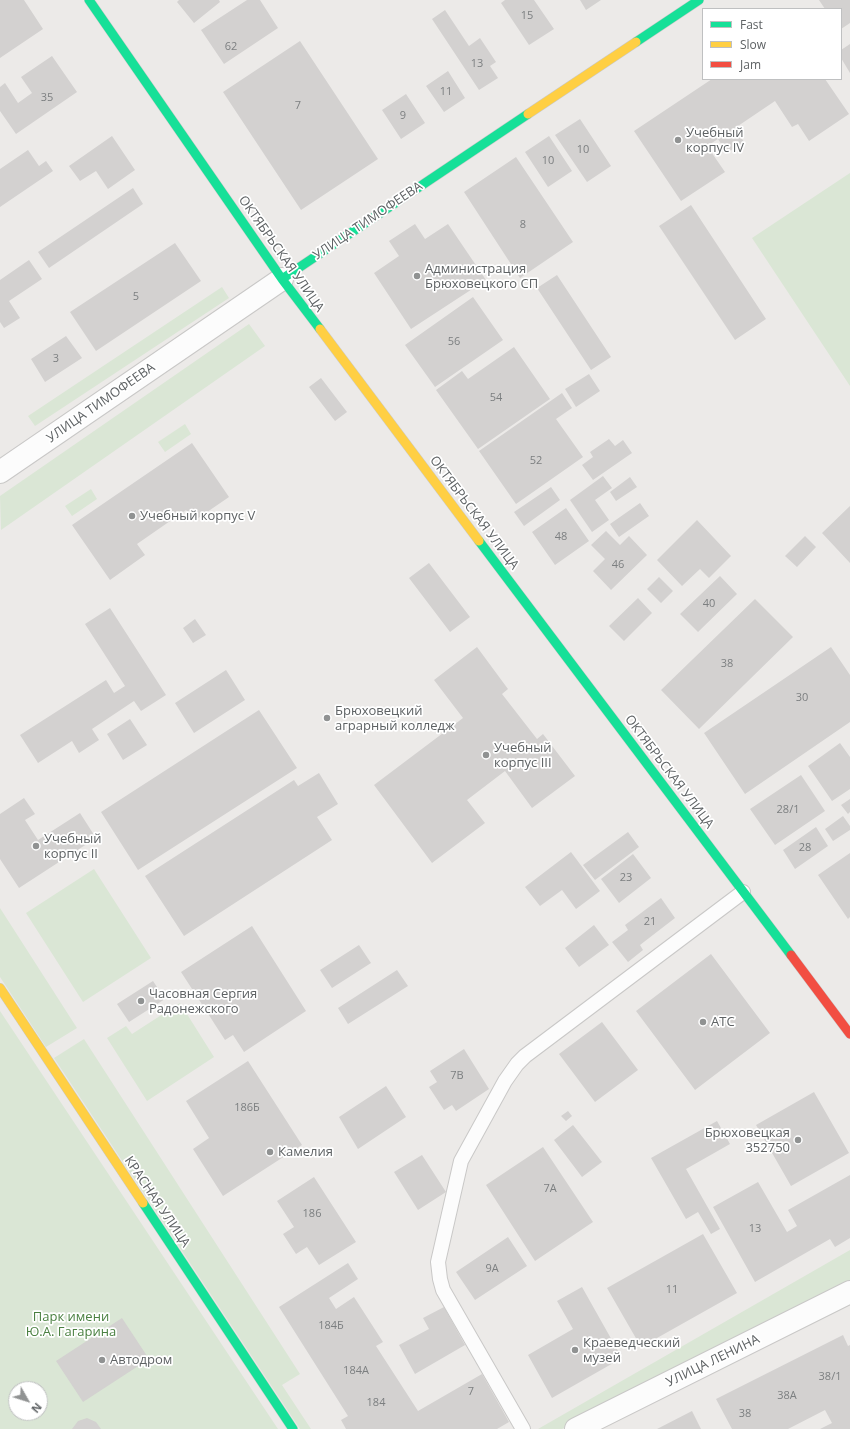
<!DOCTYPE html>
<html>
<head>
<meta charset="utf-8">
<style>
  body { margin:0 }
  #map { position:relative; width:850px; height:1429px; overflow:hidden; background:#eceae8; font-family:"Open Sans",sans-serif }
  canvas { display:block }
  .legend { position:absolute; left:702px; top:8px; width:140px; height:72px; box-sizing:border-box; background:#fff; border:1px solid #bfc0c1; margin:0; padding:5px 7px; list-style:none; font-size:12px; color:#5e6264 }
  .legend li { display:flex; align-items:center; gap:8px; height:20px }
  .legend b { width:20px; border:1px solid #bfc0c1 }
  .north { position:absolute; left:8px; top:1381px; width:40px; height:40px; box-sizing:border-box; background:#fff; border:1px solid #bfc0c1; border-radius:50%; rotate:129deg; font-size:11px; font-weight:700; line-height:16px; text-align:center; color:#5e6264 }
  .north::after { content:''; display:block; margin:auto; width:14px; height:18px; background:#909292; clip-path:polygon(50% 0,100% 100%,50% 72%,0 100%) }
</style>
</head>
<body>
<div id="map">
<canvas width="850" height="1429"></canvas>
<ul class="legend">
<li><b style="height:5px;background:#16e098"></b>Fast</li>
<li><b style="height:5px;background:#ffcf43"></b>Slow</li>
<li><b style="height:5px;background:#f24e42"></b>Jam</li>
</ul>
<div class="north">N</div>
</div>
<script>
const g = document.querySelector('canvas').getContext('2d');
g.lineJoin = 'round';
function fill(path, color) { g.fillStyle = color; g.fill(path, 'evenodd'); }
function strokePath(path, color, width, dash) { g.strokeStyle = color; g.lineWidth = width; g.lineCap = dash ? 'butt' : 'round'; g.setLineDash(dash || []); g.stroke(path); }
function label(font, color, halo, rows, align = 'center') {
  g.font = font + ' "Open Sans",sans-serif'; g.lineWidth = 3.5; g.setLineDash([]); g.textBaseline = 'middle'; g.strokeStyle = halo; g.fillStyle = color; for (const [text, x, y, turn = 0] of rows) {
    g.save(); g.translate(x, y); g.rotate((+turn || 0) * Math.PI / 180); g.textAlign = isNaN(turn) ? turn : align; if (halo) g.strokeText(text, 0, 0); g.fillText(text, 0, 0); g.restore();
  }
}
const green = new Path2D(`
  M850,173V386L752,238Z
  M222,287L229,298L35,426L28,416Z
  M249,324L265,346L1,530L0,496Z
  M185,424L191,434L165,452L158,442Z
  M91,489L97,499L72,516L65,506Z
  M94,869L151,958L83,1002L26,913Z
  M0,908L77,1028L46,1047L0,977Z
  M180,1003L214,1057L147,1101L107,1038L126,1026L132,1034Z
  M0,1011L278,1429H0ZM16,1389H40V1413H16Z
  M84,1039L300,1374L282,1385L311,1429H300L54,1058Z
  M850,1250V1285L562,1429H538Z`);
const building = new Path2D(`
  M0,0H24L43,29L0,58Z
  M179,0H219L220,2L194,23L177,2Z
  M247,0H260L278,28L224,64L201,30Z
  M505,0H534L554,29L529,45L501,3Z
  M580,0H601L586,10Z
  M819,0H850V23L841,29V9H825Z
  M445,10L469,46L480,38L496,62L490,66L498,78L479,90L432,19Z
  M300,41L378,159L301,210L223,92Z
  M850,44V73L841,58V50Z
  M52,56L77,92L16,134L0,111V87L5,83L18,103L32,93L21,77Z
  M448,71L465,98L444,112L426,86Z
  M712,79H825L849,114L809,141L798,124L792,127L775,101L735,128L744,142L727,153L718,139L707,146L725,172L681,201L634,131Z
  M406,94L425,123L401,139L382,110Z
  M580,119L611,166L587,182L555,135Z
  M112,136L135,170L108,189L96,171L80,181L69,166Z
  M549,136L572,171L548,187L525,152Z
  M28,150L39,166L46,161L53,171L0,207V169Z
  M516,157L573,242L520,278L464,192Z
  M133,188L143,204L49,268L38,252Z
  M691,205L766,319L735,340L659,226Z
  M415,224L425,239L448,224L486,280L411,329L374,273L399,256L389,241Z
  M175,243L201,281L96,351L70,312Z
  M29,260L42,279L9,301L20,318L4,328L0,322V280Z
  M557,275L611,357L591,370L537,288Z
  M473,297L503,340L435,387L405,345Z
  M66,336L82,358L45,382L31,359Z
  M514,347L550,399L478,449L436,390L462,371L468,379Z
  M589,374L600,391L576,407L565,389Z
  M321,378L347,412L335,421L309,387Z
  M562,393L572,408L556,419L583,457L516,504L479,451Z
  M609,439L615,446L623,440L632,453L593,480L582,465L593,457L590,452Z
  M192,443L229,497L194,521L186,510L137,544L145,555L110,580L72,525Z
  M603,476L612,488L595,500L609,520L592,532L570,500Z
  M630,477L637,487L616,501L610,492Z
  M551,487L560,500L524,526L514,512Z
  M640,503L649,516L619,537L610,524Z
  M850,506V563L822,533Z
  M566,508L589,541L555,565L532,532Z
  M697,520L731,556L709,578L700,569L682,586L657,560Z
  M606,531L620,545L629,536L647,555L611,590L593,571L605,559L591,545Z
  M805,536L816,547L797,567L785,556Z
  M429,563L470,617L450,632L409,578Z
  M720,576L737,594L698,632L680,614Z
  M659,577L673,591L661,603L647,589Z
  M638,598L652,613L624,641L609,626Z
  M755,599L793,637L699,729L661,690Z
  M110,608L166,695L141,711L134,701L92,729L99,740L79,753L72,741L38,763L20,735L106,680L114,693L125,686L85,624Z
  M195,619L206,635L193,643L183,628Z
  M477,647L508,689L502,694L537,739L543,734L575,776L532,808L505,771L467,800L485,823L432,863L374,785L463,718L434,680Z
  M831,647L850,675V722L745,794L704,733Z
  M226,670L245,700L194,733L175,703Z
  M259,710L297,768L138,870L101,812Z
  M130,719L147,745L123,760L107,734Z
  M840,743L850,757V789L832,801L808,766Z
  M319,773L338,804L317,817L332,840L184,936L145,876L294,780L298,786Z
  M801,775L825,811L775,845L750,809Z
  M24,798L35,814L25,820L38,840L80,813L96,838L19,888L0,859V814Z
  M850,799V812L848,814L841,805Z
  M843,816L850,826V830L833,841L825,829Z
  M816,827L828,846L795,869L783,850Z
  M628,832L639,847L595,880L583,865Z
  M571,852L600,891L576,909L562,890L540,906L525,887Z
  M850,853V917L848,919L818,875Z
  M633,854L651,878L619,903L601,879Z
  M661,898L675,918L640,945L643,950L628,962L612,942L628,930L625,925Z
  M594,925L609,945L579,967L565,948Z
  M252,926L306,1011L244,1052L233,1035L225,1040L181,972Z
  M359,945L371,963L332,988L320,970Z
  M711,954L770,1033L695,1090L636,1011Z
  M397,970L408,986L348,1024L338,1008Z
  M153,981L165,999L129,1022L117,1004Z
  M602,1022L638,1070L595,1102L559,1054Z
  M464,1049L489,1089L456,1111L452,1105L444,1110L429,1087L437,1082L430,1071Z
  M248,1061L302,1145L223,1196L193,1149L209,1138L186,1101Z
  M386,1086L406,1117L358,1149L339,1117Z
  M814,1092L849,1153L791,1186L756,1125Z
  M568,1111L572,1116L566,1121L561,1116Z
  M717,1121L730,1144L686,1169L720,1229L711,1234L698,1212L686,1219L651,1158Z
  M573,1125L602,1162L582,1177L554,1140Z
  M543,1147L593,1222L535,1261L486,1185Z
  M422,1155L446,1192L418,1210L394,1172Z
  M850,1175V1238L835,1247L830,1239L755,1282L713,1207L758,1182L787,1232L797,1226L788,1210Z
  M314,1177L356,1242L319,1265L307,1247L296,1254L283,1234L294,1227L277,1201Z
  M703,1234L737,1293L641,1347L607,1288Z
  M508,1237L527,1266L475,1300L456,1272Z
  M348,1263L358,1279L329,1298L336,1309L354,1297L383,1342L376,1346L418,1411L482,1374L509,1422L497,1429H346L341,1420L348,1416L279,1307Z
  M582,1287L622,1358L552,1398L528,1355L573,1329L557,1301Z
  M444,1307L465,1345L415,1374L399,1345L429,1329L423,1318Z
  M122,1318L149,1359L83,1402L56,1361Z
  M843,1335L848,1346L850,1345V1429H820L832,1423L825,1410L788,1429H732L716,1399Z
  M692,1411L701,1429H657Z
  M87,1418L96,1422L101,1429H72L78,1421Z`);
const lane = new Path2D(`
  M523,1429L443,1290L440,1279L438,1262L461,1161L505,1081L517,1064L525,1056L743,892`);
const street = new Path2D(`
  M0,472L282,279
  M576,1429L850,1292`);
const fast = new Path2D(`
  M89,0L282,279L320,329
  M636,42L699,0
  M282,279L528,114
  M479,541L791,955
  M143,1203L293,1429`);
const slow = new Path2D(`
  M528,114L636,42
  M320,329L479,541
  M0,988L143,1203`);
const jam = new Path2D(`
  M791,955L850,1034`);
const markers = [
  [678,140,4,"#909292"],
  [417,276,4,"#909292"],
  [132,516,4,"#909292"],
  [327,718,4,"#909292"],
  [486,755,4,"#909292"],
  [36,846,4,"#909292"],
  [141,1001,4,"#909292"],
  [703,1022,4,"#909292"],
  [798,1140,4,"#909292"],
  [270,1152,4,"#909292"],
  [575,1350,4,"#909292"],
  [102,1360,4,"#909292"]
];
const numberNames = [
  ["15",527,16],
  ["62",231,47],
  ["13",477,64],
  ["11",446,92],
  ["35",47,98],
  ["7",298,106],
  ["9",403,116],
  ["10",583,150],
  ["10",548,161],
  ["8",523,225],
  ["5",136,297],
  ["56",454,342],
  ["3",56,359],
  ["54",496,398],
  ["52",536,461],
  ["48",561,537],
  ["46",618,565],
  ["40",709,604],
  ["38",727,664],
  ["30",802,698],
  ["28/1",788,810],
  ["28",805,848],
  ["23",626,878],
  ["21",650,922],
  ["7В",457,1076],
  ["186Б",247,1108],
  ["7А",550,1189],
  ["186",312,1214],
  ["13",755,1229],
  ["9А",492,1269],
  ["11",672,1290],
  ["184Б",331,1326],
  ["184А",356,1371],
  ["38/1",830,1377],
  ["7",471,1392],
  ["38А",787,1396],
  ["184",376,1403],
  ["38",745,1414]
];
const poiNames = [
  ["Учебный",686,133],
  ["корпус IV",686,148],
  ["Администрация",425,269],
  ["Брюховецкого СП",425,284],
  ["Учебный корпус V",140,516],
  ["Брюховецкий",335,711],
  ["аграрный колледж",335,726],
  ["Учебный",494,748],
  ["корпус III",494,763],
  ["Учебный",44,839],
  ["корпус II",44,854],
  ["Часовная Сергия",149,994],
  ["Радонежского",149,1009],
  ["АТС",711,1022],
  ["Брюховецкая",790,1133,"right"],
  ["352750",790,1148,"right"],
  ["Камелия",278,1152],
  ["Краеведческий",583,1343],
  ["музей",583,1358],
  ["Автодром",110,1360]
];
const streetNames = [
  ["УЛИЦА ТИМОФЕЕВА",368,221,-34],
  ["ОКТЯБРЬСКАЯ УЛИЦА",281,254,55],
  ["УЛИЦА ТИМОФЕЕВА",101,403,-35],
  ["ОКТЯБРЬСКАЯ УЛИЦА",474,513,53],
  ["ОКТЯБРЬСКАЯ УЛИЦА",669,772,53],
  ["КРАСНАЯ УЛИЦА",157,1202,56],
  ["УЛИЦА ЛЕНИНА",713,1361,-26]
];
const parkNames = [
  ["Парк имени",71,1317],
  ["Ю.А. Гагарина",71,1332]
];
fill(green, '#dae6d5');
fill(building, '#d3d1d0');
strokePath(lane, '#c9c8c7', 16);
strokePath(street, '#c9c8c7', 24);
strokePath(fast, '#c8c8c8', 10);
strokePath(slow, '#c8c8c8', 10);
strokePath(jam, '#c8c8c8', 10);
strokePath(lane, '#fcfcfc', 14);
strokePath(street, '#fcfcfc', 22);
strokePath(fast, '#16e098', 9);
strokePath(slow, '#ffcf43', 9);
strokePath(jam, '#f24e42', 9);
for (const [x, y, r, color] of markers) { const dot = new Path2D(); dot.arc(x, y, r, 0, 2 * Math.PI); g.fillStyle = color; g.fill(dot); strokePath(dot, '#fff', 1.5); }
label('11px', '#7c7f80', null, numberNames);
label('13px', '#5e6264', '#fff', poiNames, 'left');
label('13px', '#5e6264', '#fff', streetNames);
label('13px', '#4a8041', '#fff', parkNames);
</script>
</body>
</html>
